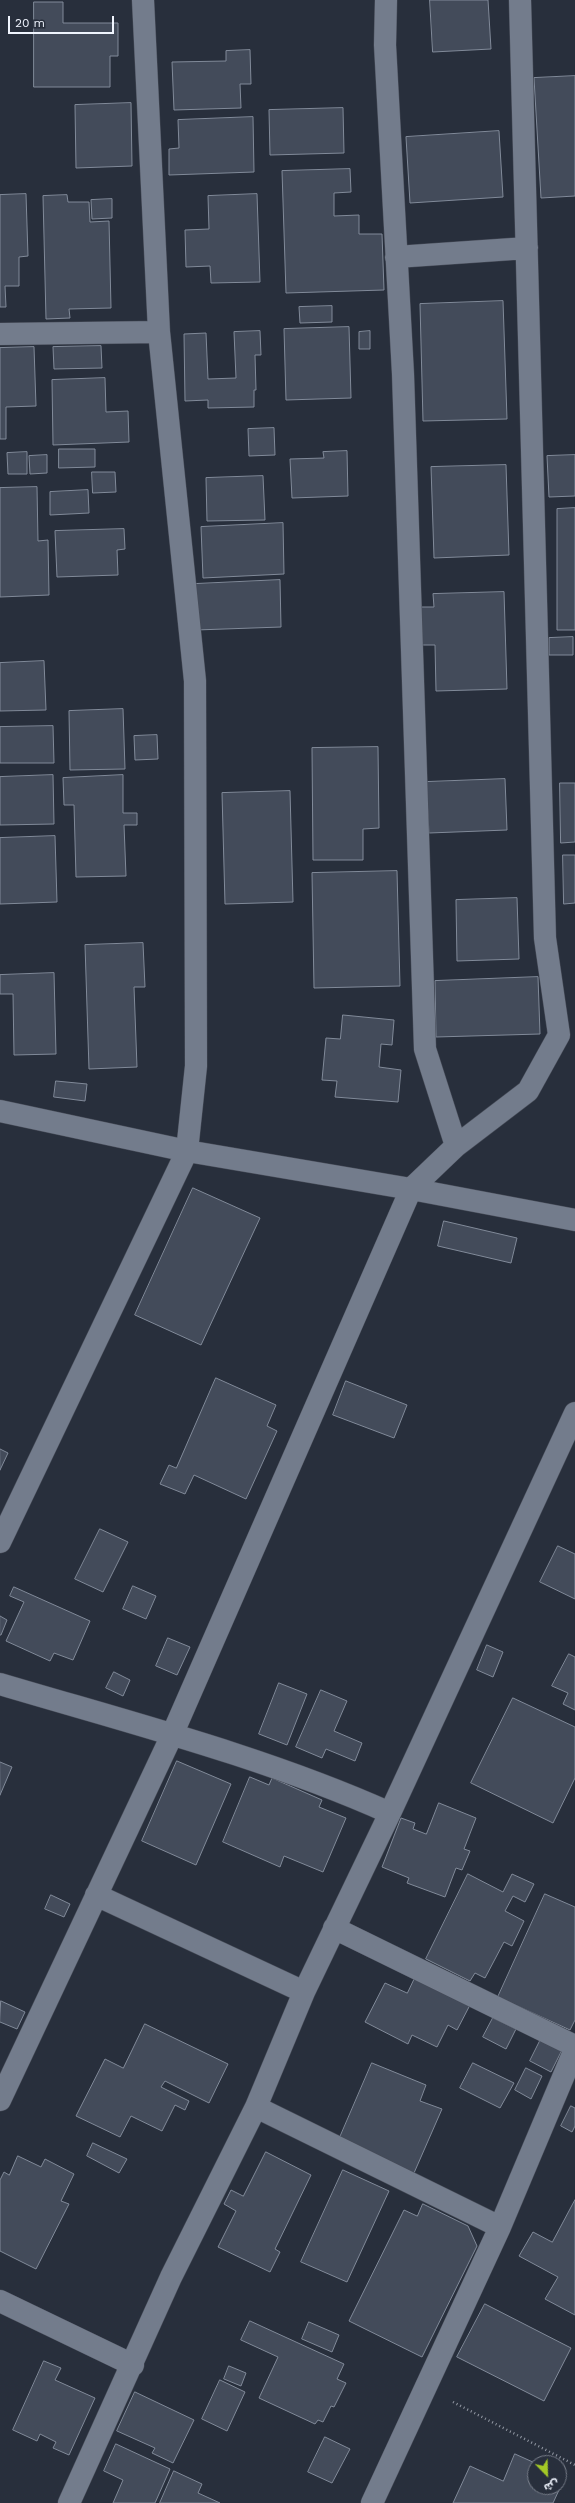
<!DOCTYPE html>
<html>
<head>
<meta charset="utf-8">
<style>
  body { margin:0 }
  #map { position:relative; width:575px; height:2503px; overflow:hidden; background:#282f3c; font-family:"Work Sans","Noto Sans Arabic",sans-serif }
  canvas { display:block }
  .north { position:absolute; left:527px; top:2455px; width:40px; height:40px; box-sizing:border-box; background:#282f3c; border:1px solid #787e8a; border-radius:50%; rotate:157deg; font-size:11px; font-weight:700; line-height:16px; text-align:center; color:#f0f5fe }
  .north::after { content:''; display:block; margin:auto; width:14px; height:18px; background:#a3c926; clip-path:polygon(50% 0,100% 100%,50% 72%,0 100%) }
  .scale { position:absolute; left:8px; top:16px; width:106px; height:18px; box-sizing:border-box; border:2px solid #f0f5fe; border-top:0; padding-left:5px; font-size:12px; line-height:14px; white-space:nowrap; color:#f0f5fe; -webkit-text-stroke:3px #282f3c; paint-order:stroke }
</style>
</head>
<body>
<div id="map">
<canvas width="575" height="2503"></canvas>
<div class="north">ش</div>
<div class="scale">20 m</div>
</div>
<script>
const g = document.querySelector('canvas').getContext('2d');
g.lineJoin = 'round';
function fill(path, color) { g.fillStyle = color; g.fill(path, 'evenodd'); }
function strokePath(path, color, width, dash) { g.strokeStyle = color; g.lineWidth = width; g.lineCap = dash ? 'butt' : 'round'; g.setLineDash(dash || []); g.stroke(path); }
const building = new Path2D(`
  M430,0H488L491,49L433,52Z
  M34,2H63V23H118V56H110V87H34Z
  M250,50L251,84H240L241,108L174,110L172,62L226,61V51Z
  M575,76V196L541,198L534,78Z
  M131,103L132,166L76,168L75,105Z
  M343,108L344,153L270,155L269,110Z
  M253,117L254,172L169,175V149L179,148L178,120Z
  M499,131L503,197L410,203L406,137Z
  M350,169L351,192L334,193V216L359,215V234H382L384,290L286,293L282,171Z
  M26,194L28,256L19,257V286H5L6,307H0V195Z
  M257,194L260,282L211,283L210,266L186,267L185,230L209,229L208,196Z
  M67,195L68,202H89L90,222L109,221L111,308L69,309L70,318L46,319L43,196Z
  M112,199V218L92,219L91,200Z
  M503,301L507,419L423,421L420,304Z
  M332,306V322L300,323L299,307Z
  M349,327L351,398L286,400L284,329Z
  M260,331L261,355H255L256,390H254V407L208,408V400L185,401L184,334L206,333L208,379L236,378L234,332Z
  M370,331V349H359V332Z
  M101,346L102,368L54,369L53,347Z
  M34,347L36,406L6,407V439H0V348Z
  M105,378L106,412L128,411L129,442L53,445L52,380Z
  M274,428L275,455L249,456L248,429Z
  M59,449H95V467L59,468Z
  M347,451L348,496L292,498L290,459L324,458L323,452Z
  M27,452V474H8L7,453Z
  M47,455V473L30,474L29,456Z
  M575,455V496L549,497L547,456Z
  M506,465L509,555L434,558L431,467Z
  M92,472H115L116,492L93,493Z
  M263,476L265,520L207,521L206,478Z
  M37,487L38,541L48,540L49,595L0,597V488Z
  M88,490L89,513L50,515V492Z
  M575,508V630H557V509Z
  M283,523L284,574L203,578L201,527Z
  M124,529L125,549L117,550L118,575L57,577L55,531Z
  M280,580L281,627L196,630L195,584Z
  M504,592L507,689L436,691L435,645H421L420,607H434L433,594Z
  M573,637V655H549V638Z
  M44,661L46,710L0,711V663Z
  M123,709L125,769L70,770L69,711Z
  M53,726L54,763H0V727Z
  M157,735L158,759L135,760L134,736Z
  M378,747L379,828L363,829V860H313L312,748Z
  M53,775L54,824L0,825V777Z
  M123,775V813H137V825H124L126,876L76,877L74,805H64L63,778Z
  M505,779L507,830L429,833L426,782Z
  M560,783H575V842L561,843Z
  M290,791L293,902L225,904L222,793Z
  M55,836L57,902L0,904V838Z
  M563,855H575V903L564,904Z
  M397,871L400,986L314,988L312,873Z
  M517,898L519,959L457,961L456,900Z
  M143,943L145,987H134L137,1067L89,1069L85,945Z
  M54,973L56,1054L14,1055L13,994H0V975Z
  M538,977L540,1034L436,1037L435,981Z
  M343,1015L394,1020L392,1045L381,1044L379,1067L401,1070L398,1102L335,1097L337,1081L322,1080L326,1038L340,1039Z
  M56,1081L87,1084L85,1101L54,1097Z
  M193,1188L260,1218L201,1345L135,1315Z
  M444,1221L517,1238L511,1263L438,1246Z
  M216,1378L276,1405L267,1426L277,1431L246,1499L194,1475L185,1494L160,1484L169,1465L176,1468Z
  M346,1381L407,1405L394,1438L333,1415Z
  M0,1449L8,1453L0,1470Z
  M100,1529L128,1542L103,1592L75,1579Z
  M558,1546L575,1554V1599L540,1582Z
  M133,1586L156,1596L146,1619L123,1609Z
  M14,1587L90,1621L73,1660L54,1653L50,1661L6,1641L24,1602L10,1596Z
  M0,1616L7,1620L1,1635H0Z
  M168,1638L190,1647L177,1675L156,1666Z
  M487,1645L503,1652L493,1677L477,1670Z
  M569,1654L575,1657V1710L563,1704L568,1693L552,1686Z
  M114,1672L130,1680L123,1696L106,1688Z
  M279,1683L307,1694L287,1745L259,1734Z
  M321,1690L347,1701L334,1731L362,1743L355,1761L326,1749L322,1758L296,1747Z
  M513,1698L575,1727V1778L553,1823L471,1783Z
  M177,1761L231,1784L196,1865L142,1841Z
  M0,1762L12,1767L0,1795Z
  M250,1777L269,1785L272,1778L322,1800L319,1807L346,1818L323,1872L284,1856L280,1867L223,1842Z
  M439,1803L476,1818L464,1849L470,1851L462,1870L456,1868L445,1897L407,1883L409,1878L382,1867L401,1818L415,1823L413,1829L426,1834Z
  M468,1874L503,1892L512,1874L534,1884L525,1902L513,1896L505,1911L524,1921L512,1946L504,1942L485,1978L475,1973L470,1981L426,1959Z
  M545,1894L575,1907V2020L570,2030L498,1997Z
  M51,1895L70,1904L64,1917L45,1909Z
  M415,1978L470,2005L457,2030L448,2025L437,2047L412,2035L408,2044L365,2022L385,1983L407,1993Z
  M1,2001L25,2012L17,2029L0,2022Z
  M493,2018L516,2029L506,2049L483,2037Z
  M145,2024L228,2064L209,2103L165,2081L161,2087L189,2101L185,2110L175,2105L162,2131L131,2116L120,2137L76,2116L105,2059L123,2068Z
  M541,2039L562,2050L551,2072L530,2061Z
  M372,2063L426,2085L420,2101L442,2109L414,2173L338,2142Z
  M473,2063L514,2083L500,2108L460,2088Z
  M526,2068L542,2076L531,2099L515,2090Z
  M571,2106L575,2108V2126L572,2132L561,2126Z
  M93,2143L127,2159L119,2173L87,2156Z
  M266,2152L311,2175L275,2249L280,2252L270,2272L218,2247L236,2211L224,2204L231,2190L243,2196Z
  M18,2156L41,2167L45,2159L74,2174L61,2201L69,2204L36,2269L0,2251V2180L4,2172L9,2175Z
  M343,2170L389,2191L347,2282L301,2262Z
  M575,2200V2315L545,2299L558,2277L519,2256L533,2232L552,2242Z
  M423,2204L468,2226L477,2246L422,2357L349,2321L404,2210L417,2216Z
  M485,2304L571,2348L544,2401L457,2357Z
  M250,2321L344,2364L337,2379L346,2383L334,2407L331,2406L323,2422L318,2420L315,2424L259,2398L278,2357L241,2340Z
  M309,2322L339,2335L332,2352L302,2339Z
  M44,2361L61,2368L55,2380L95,2398L69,2455L53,2448L56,2442L40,2434L37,2441L13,2430Z
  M229,2366L246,2373L241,2386L224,2379Z
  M220,2380L245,2392L227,2431L202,2419Z
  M135,2392L194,2420L173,2463L152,2453L155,2448L117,2431Z
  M325,2437L350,2449L332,2483L308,2472Z
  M116,2444L170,2469L155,2503H113L123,2480L104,2471Z
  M515,2454L535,2463V2487H559V2474L565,2477L553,2503H453L470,2466L503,2481Z
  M174,2471L202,2484L198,2493L220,2503H160Z`);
const path = new Path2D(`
  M453,2402L575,2465`);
const street = new Path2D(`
  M396,257L527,248
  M0,334L159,332
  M0,1111L187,1151L411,1189L575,1220
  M456,1146L528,1091L559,1035L545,938L520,0
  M0,1542L187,1151L196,1066L195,681L159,332L143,0
  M0,1684C131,1723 265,1757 390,1813
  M96,1895L304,1992
  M334,1928L575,2046
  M0,2100L172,1735L411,1189L456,1146L425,1049L403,374L385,45L386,0
  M256,2107L500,2227
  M0,2301L133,2365
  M69,2503L171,2277L256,2107L304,1992L390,1813L575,1413
  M372,2503L500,2227L575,2049`);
fill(building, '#434b5a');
strokePath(building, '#818a99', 1);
strokePath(street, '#474c58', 23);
strokePath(path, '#9399a4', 2.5, [1, 3]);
strokePath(street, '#737c8c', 22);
</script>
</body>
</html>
